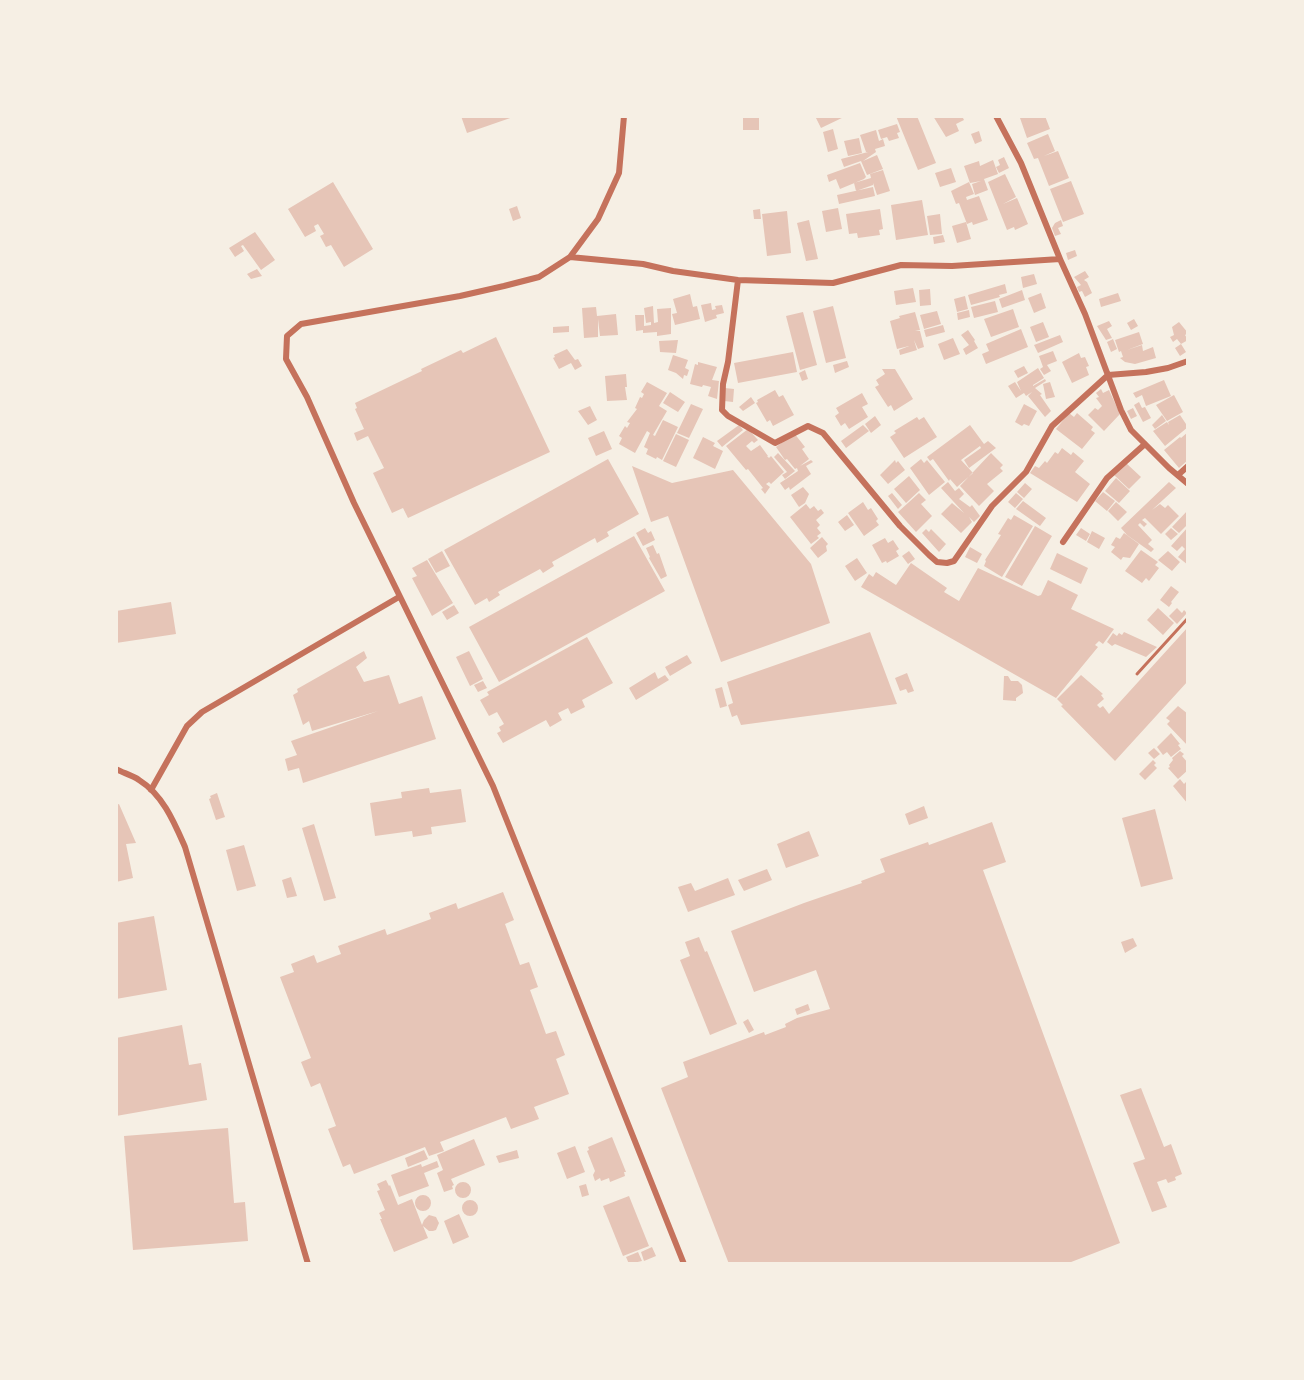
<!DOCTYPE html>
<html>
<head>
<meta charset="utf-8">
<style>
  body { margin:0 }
  #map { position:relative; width:1304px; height:1380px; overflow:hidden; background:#f6efe4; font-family:Inter,sans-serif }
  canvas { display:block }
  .frame { position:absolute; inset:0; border:118px solid #f6efe4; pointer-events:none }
</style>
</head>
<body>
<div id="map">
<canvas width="1304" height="1380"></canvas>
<div class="frame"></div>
</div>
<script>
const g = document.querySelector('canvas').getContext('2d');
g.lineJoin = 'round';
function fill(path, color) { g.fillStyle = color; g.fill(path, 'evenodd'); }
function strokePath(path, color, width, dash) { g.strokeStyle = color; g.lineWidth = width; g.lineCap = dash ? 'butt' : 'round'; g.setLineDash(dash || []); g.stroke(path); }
const building = new Path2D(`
  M461,116H516L467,133Z
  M743,116H759V130H743Z
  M815,116H846L821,128Z
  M896,116H917L936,163L918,170Z
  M933,116H962L964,120L956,124L959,131L946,137Z
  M1024,116H1045L1050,129L1027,138L1020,118Z
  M897,124L900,132L897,133L899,138L889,141L887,137L881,139L878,130Z
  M833,129L838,149L828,152L823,132Z
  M876,130L879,141L883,139L885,146L875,149L876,152L863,161L877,155L883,169L867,175L861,161L844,167L841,159L868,152H866L860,135Z
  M979,131L982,141L975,144L971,134Z
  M1048,134L1055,151L1044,156L1058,151L1069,178L1049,186L1038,158L1034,159L1027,143Z
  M859,138L862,153L848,156L844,141Z
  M1004,157L1009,168L999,173L996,167L1000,165L998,160Z
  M993,160L998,174L984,179L988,190L975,195L972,184L981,181L970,183L964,166L979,161L980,166Z
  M860,163L866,177L864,179L840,189L836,179L829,182L827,175Z
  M951,168L956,182L940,187L935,173Z
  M883,170L890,191L877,195L873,183V185L856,191L854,183L871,178L870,174Z
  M1005,174L1016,197L1003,204L1017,198L1028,224L1015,230L1014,227L1007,230L988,182Z
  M1071,181L1084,214L1063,222L1050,189Z
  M333,182L373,249L344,267L331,245L326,247L320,236L324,234L318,224L314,226L316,231L305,237L288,209Z
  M969,182L974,194L966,197L967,200L979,196L988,220L973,225L972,222L967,224L959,203L956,204L951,191Z
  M873,187L875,196L839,204L837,195Z
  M922,200L928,235L896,240L891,205Z
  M517,206L521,218L513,221L509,209Z
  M838,208L842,229L826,232L822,211Z
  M760,209L761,219H754L753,210Z
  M880,209L883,229L879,230L880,235L858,238L857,233L849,234L846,214Z
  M787,211L791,253L767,256L762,214Z
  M940,214L942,234L930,235L927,216Z
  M809,220L818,259L806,261L797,223Z
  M1061,220L1063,226L1058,228L1061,234L1055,236L1052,228L1055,223Z
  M966,222L971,239L957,243L952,226Z
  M255,232L275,260L261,270L243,245L241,246L244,251L235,257L229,248Z
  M943,235L945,242L934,244L933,237Z
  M1075,250L1077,256L1068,260L1066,253Z
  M257,269L262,276L251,279L247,274Z
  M1085,271L1089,277L1084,280L1087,282L1092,293L1085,297L1082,291L1079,292L1077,287L1081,285L1074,277Z
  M1034,274L1037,284L1023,288L1021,277Z
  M1005,284L1007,293L999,295L1000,297L971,305L968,295Z
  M913,288L916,302L896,305L894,291Z
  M930,289L931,305L920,306L919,290Z
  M1022,290L1025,300L1002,308L999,299Z
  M1041,293L1046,308L1034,313L1028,298Z
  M1118,293L1121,301L1101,307L1099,299Z
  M690,294L693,307L697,306L700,319L675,325L672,314L677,313L673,299Z
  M965,296L968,309L957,312L954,299Z
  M995,301L998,312L974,318L971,307Z
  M711,303L712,310L716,309L715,306L722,305L724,313L716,315L717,318L705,322L701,305Z
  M653,306L654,323L658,322L657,309L671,308V334L657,336V332L643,333V330L636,331L635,315H644V326L651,325V322L646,323L644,308Z
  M833,306L846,358L826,363L813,311Z
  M596,307L597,316L616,314L618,335L600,336L598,319V337L584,338L582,308Z
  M1013,309L1019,327L991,337L984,319Z
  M969,310L970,317L958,320L957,313Z
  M937,311L941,324L924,329L920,315Z
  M803,312L817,365L800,370L786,316Z
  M915,312L920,330L915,331H920L924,347L918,349L914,340L917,350L900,355L899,350L909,346L897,349L890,321L900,318L899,316Z
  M1134,319L1138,326L1131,330L1127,323Z
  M1109,321L1112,326L1107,329L1112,338L1106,340L1097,326Z
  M1043,322L1049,337L1036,342L1030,327Z
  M1179,322L1188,333L1185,335L1188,340L1181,344L1177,339L1173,342L1170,337L1174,335L1172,327Z
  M943,325L945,332L926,337L924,330Z
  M569,326V332L553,333V327Z
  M1021,329L1028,347L986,364L982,354L989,351L986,344Z
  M968,330L975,340L974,341L978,348L966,355L963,349L969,345L961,335Z
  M1139,332L1143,344L1127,350L1142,345L1143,351L1153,347L1156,358L1135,364L1125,362L1120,358L1123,357L1121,351L1119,352L1115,340Z
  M1060,335L1063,342L1038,353L1034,345Z
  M496,337L550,452L408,518L403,508L392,513L373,473L384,468L368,436L357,441L354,433L364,429L355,409L357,408L355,403L422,371L421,369L461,350L463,353Z
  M953,338L960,354L944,360L938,344Z
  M1113,339L1117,349L1111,352L1107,342Z
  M678,340L676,353L660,352L659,341Z
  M1181,344L1186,352L1180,356L1175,348Z
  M567,349L575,360L578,359L582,366L575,370L571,363L559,369L553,358L555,357L554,355Z
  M1053,351L1057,361L1047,365L1051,371L1044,375L1040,369L1043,367L1039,356Z
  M793,352L797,372L738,383L734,363Z
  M1079,353L1081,358L1085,357L1089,366L1086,367L1089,375L1072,383L1062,362Z
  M673,355L688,360L685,368L689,370L687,376L684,375L683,379L676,373L668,370Z
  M847,361L849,367L835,373L833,365Z
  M698,362L717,367L712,380L719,381L717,399L708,396L711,387L703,385L702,387L690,384L695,364L698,365Z
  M1024,366L1028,373L1018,378L1014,371Z
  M1038,368L1044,378L1033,385V386L1045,379L1046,381L1035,388L1042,394L1040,395L1051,411L1045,417L1028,396L1032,392L1026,396L1024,393L1016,398L1008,386L1015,382L1021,391L1017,382Z
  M882,369H895L913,399L894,411L891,405L888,407L875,387L879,385L876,380L885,374Z
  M805,370L808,379L802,381L799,373Z
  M626,374L627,387H625L627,400L607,401L605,376Z
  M1164,380L1171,396L1146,406L1142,395L1136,398L1133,393Z
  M647,382L667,393L659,406L667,411L653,435L655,436L663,420L678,427L662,460L657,457L656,459L646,454L648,449L644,447L650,433L647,431L635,453L619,444L622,438L619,436L625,426L627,428L630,423L627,422L637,409L635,408L640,397L642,398L644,394L641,392Z
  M1050,382L1055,397L1046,399L1043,384Z
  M725,388L734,389L733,402L724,401Z
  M1101,389L1103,393L1109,390L1120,414L1104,431L1088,415L1095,408L1098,410L1102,406L1096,398L1099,397L1096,393Z
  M775,390L779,397L783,395L794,415L773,426L770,420L767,422L756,403L758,402L757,400Z
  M670,392L685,402L678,412L663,403Z
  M862,393L868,404L862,407L868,417L849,429L845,423L841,426L835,416L839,413L836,408Z
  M1174,395L1183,412L1167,421L1156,405Z
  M751,397L755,403L743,411L739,407Z
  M1139,402L1142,408L1145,407L1151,418L1143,422L1134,405Z
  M691,404L703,409L689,438L677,433Z
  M1024,404L1037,411L1029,426L1024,424L1022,426L1015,422Z
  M590,406L597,420L588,425L578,411Z
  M1133,408L1137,416L1131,419L1127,411Z
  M1069,413L1074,417L1077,413L1093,427L1091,430L1095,433L1082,449L1056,429Z
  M1162,415L1166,421L1155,429L1152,425Z
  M1180,415L1188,427L1165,446L1153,431L1167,422L1169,425L1168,422Z
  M875,416L881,425L871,433L865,424Z
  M917,417L919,420L924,417L937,437L904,458L890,437L896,433L894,431Z
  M739,425L743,430L722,447L717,441Z
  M863,425L869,431L846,448L841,441Z
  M970,425L984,444L988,441L996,448L969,468L964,460L981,448L980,446L961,460L973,473L957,487L950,479L949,481L933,459L930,461L927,457Z
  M748,429L758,440L754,443L752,441L746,446L751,451L760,445L768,456H767L769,458L771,456L784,472L771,484L769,482L766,484L770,487L765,494L761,489L763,488L748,469L746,470L726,446Z
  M604,431L612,449L596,456L588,438Z
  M1188,432V460L1179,468L1164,450L1180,437L1181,438Z
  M794,433L805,447L802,449L809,459L800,466L811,460L813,462L806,466L811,474L790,490L789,487L785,490L780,483L798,471L797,468L795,469L787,459L785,460L776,447Z
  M676,434L689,440L676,467L663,461Z
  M703,437L715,443L713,446L723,451L715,469L693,458Z
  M1062,448L1071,455L1073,452L1084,461L1075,472L1090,484L1077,502L1030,473L1035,466L1039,468L1045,461L1047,463L1055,452L1058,454Z
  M778,453L795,471L785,479L782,475L787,472L774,457Z
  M991,453L1003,465L1000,468L1003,471L987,484L994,491L979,506L960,486Z
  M608,459L639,514L607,532L609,536L597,543L595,538L552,562L554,566L543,573L540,569L498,592L500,595L489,602L487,598L475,605L444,550Z
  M921,459L924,463L927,460L945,482L929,495L910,468Z
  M895,460L896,463L898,461L905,470L888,484L880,475Z
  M1126,463L1141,477L1129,489L1114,475Z
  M632,466L672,483L733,470L811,564L830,623L721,662L668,516L651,522Z
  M909,476L920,490L906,503L894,489Z
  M1116,478L1130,491L1119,503L1105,491Z
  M948,482L955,491L959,488L964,494L959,499L970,507L972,505L980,516L974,522L969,517L972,522L961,533L941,514L952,503L964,513L941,488Z
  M1169,482L1176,488L1152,510L1160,504L1165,508L1168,505L1179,516L1161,534L1145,518L1142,520L1147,524L1144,527L1140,523L1138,525L1152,540L1148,544L1154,549L1151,552L1127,535L1121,528Z
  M1025,483L1032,489L1024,498L1017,492Z
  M803,487L809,494L805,503L799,507L791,495Z
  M1103,492L1115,501L1107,511L1095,501Z
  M892,493L902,505L898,509L888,496Z
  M919,493L926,500L921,504L932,516L916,532L898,512Z
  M1016,493L1023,499L1015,508L1008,502Z
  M1023,501L1046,518L1040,526L1016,509Z
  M863,502L868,510L871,508L878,519L876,521L879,525L864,536L848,513Z
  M1116,502L1127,512L1118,521L1108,511Z
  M806,504L810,509L814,506L818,511L821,509L824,513L816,520L820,525L817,528L821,533L817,536L819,538L811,544L790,517Z
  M1188,510V524L1179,533L1172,527Z
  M847,515L854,525L845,531L838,522Z
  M1014,515L1033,526L1002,577L984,566L986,561L985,560L1001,535L998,534L1008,518L1011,520Z
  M1035,526L1052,536L1022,586L1005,577Z
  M1188,527V565L1178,557L1185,549L1182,546L1177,551L1171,546Z
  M645,528L648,533L651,531L655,540L643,546L636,533Z
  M1081,528L1090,534L1086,541L1076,535Z
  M1171,528L1178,534L1171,540L1165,534Z
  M926,529L929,532L931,529L946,544L939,552L922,533Z
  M1092,531L1105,538L1099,549L1087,542Z
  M1124,533L1139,544L1130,558L1123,557L1121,560L1111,552L1115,547L1111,545L1116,537L1120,539Z
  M634,536L665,591L499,682L469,627Z
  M822,537L828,544L826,546L827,551L818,558L810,548Z
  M885,538L888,543L893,540L899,549L896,551L899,556L887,563L886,561L882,563L872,545Z
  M653,545L657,554L659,553L667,576L661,579L649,558L650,557L646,548Z
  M970,547L982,554L977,563L965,557Z
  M1141,550L1158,562L1155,565L1159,568L1149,581L1146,578L1142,583L1125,571Z
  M442,551L450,566L436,573L428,559Z
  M909,551L915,559L908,564L902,556Z
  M1168,551L1180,562L1172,571L1158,560Z
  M1057,553L1088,568L1081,584L1050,569Z
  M857,558L867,573L855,581L845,566Z
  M427,560L453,603L432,616L412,578L417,576L412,568Z
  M911,563L947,588L944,592L959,601L978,568L1038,596L1041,595L1048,580L1078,595L1071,609L1114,629L1103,644L1099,641L1095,645L1098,647L1056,698L861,587L869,574L873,577L876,572L896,585Z
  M1171,586L1179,592L1171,602L1172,603L1169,607L1160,600Z
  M171,602L176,634L116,643V611Z
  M454,605L459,613L447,620L442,612Z
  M1158,608L1174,623L1163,635L1147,620Z
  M1177,608L1182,613L1184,610L1187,613L1177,624L1169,616Z
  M1188,627V681L1115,761L1061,706L1063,705L1057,699L1081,675L1103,694L1101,695L1104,699L1097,705L1100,708L1103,706L1109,714Z
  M870,632L897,704L741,725L737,715L732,717L728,705L733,703L727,682Z
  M1124,632L1157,647L1146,657L1115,644L1112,646L1107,642L1113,633L1117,636L1119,633L1122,635Z
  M587,637L613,683L582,700L585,707L571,714L568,708L558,713L562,720L550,727L546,720L503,743L497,733L501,731L499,727L504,724L497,712L489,716L480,700L489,695L487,692Z
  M364,651L367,658L356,667L364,682L389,675L399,704L422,696L436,739L303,783L299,768L288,771L285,759L297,755L291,741L378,711L312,731L309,721L303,725L293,695L298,692L297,689Z
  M469,651L483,679L470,686L456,657Z
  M687,655L692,663L670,676L665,667Z
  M655,672L658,679L665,675L669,680L636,700L629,688Z
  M907,673L914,691L908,693L906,689L900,691L895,678Z
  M1004,676H1008L1011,681H1018L1022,685L1023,693L1016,698V701L1003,700Z
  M483,681L487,688L478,692L474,685Z
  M722,687L727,706L720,708L715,689Z
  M1178,706L1188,714V746L1167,724L1170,721L1166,718Z
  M1171,733L1180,744L1178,745L1181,749L1171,757L1167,752L1163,755L1157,747Z
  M1154,748L1160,754L1154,759L1148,753Z
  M1180,751L1184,754L1182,756L1188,763V770L1178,779L1168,768L1170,767L1169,765L1173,760L1172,758Z
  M1153,760L1156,763L1154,765L1157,768L1145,780L1139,774Z
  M1180,779L1184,784L1188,780V804L1173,786Z
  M429,788L430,793L461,789L466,822L431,827L432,834L413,837L412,831L375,836L370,803L402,798L401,792Z
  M217,793L225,817L216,820L209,799L211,798L210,796Z
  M119,804L136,843L126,844L133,878L116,882V805Z
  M924,806L928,818L909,825L905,814Z
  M1155,809L1173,879L1141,887L1122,818Z
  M992,822L1006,862L983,870L1120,1243L1066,1264H729L661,1088L688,1077L683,1062L764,1032L765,1035L786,1027L785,1024L797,1018L830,1009L816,970L754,992L731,931L804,903L862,883L861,881L885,872L880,859L928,842L929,845Z
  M314,824L336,898L324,901L302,828Z
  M809,831L819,856L786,868L777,844Z
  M244,845L256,886L237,891L226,850Z
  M767,869L772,880L744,891L738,880Z
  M291,877L297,896L287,898L282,880Z
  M728,878L735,895L688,912L678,887L691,883L695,891Z
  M503,892L514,920L505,924L520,965L529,962L538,987L530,990L546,1034L556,1031L565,1055L556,1059L569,1094L534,1107L539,1119L511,1129L506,1117L440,1142L444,1151L429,1156L425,1147L354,1174L350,1164L343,1167L328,1129L336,1126L320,1083L311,1087L301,1062L311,1058L280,977L294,972L291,964L314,955L317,963L341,954L338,946L385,929L387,935L431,919L429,913L456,903L458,909Z
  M154,916L167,990L116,999V923Z
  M699,937L705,952L707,951L737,1024L710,1035L680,960L690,956L685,942Z
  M1133,938L1137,946L1125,953L1121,942Z
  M808,1004L810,1010L797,1015L795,1009Z
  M748,1019L754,1030L749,1033L743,1022Z
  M182,1025L189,1065L201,1063L207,1100L116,1116V1038Z
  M1141,1088L1164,1147L1171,1144L1182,1174L1175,1177L1176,1180L1168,1183L1166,1179L1157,1182L1167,1207L1152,1212L1133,1163L1145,1159L1120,1095Z
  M228,1128L234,1203L245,1202L248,1241L133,1250L124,1136Z
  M612,1137L626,1172H624L625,1176L610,1182L609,1178L601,1181L600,1178L595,1181L593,1175L595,1171L587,1151L589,1150L588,1147Z
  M474,1139L485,1165L451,1179L454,1185L452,1186L453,1189L444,1192L437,1173L443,1170L437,1155Z
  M575,1146L585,1172L567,1179L557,1153Z
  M424,1150L428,1159L408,1167L405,1158Z
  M517,1150L519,1158L499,1163L496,1156Z
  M437,1161L439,1167L424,1173L429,1186L399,1197L391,1175L421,1164L422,1167Z
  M386,1180L389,1186L390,1185L398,1205L412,1199L422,1225L424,1220L429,1215L436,1217L439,1223L436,1230L433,1231H429L423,1226L428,1238L394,1252L380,1219H382L379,1213L385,1210L377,1191L380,1190L377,1184Z
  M455 1190a8 8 0 1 1 16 0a8 8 0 1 1-16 0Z
  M586,1184L589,1195L582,1197L579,1186Z
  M415 1203a8 8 0 1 1 16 0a8 8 0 1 1-16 0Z
  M629,1196L649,1246L623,1256L603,1206Z
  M462 1208a8 8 0 1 1 16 0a8 8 0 1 1-16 0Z
  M459,1214L469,1237L453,1244L444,1221Z
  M652,1247L656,1256L644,1261L641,1252Z
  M638,1252L642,1261L629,1264L626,1257Z`);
const service = new Path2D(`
  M1137,674L1188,618`);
const minor = new Path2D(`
  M624,116L619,173L598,219L570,257L643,264L673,271L738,280L833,283L901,265L952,266L1060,259
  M996,116L1021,163L1060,259L1085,314L1121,410L1131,430L1169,468L1188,484
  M570,257L539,277L504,286L460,296L301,324L287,336L286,359L307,397L354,503L493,786L684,1264
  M738,280L728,362L723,384L722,410L728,416L775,443L808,426L823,433L900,526L929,555L937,562L947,563L954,561L992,506L1026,472L1052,426L1108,375L1146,372L1168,368L1188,361
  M1178,475L1188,466
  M1063,542L1107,478L1145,444
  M116,769C123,773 132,775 139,780C163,795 174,822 185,847L308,1264
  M151,790L187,726L202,712L399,597`);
fill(building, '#e6c5b7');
strokePath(service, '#c5725c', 3);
strokePath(minor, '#c5725c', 6);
</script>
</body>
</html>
